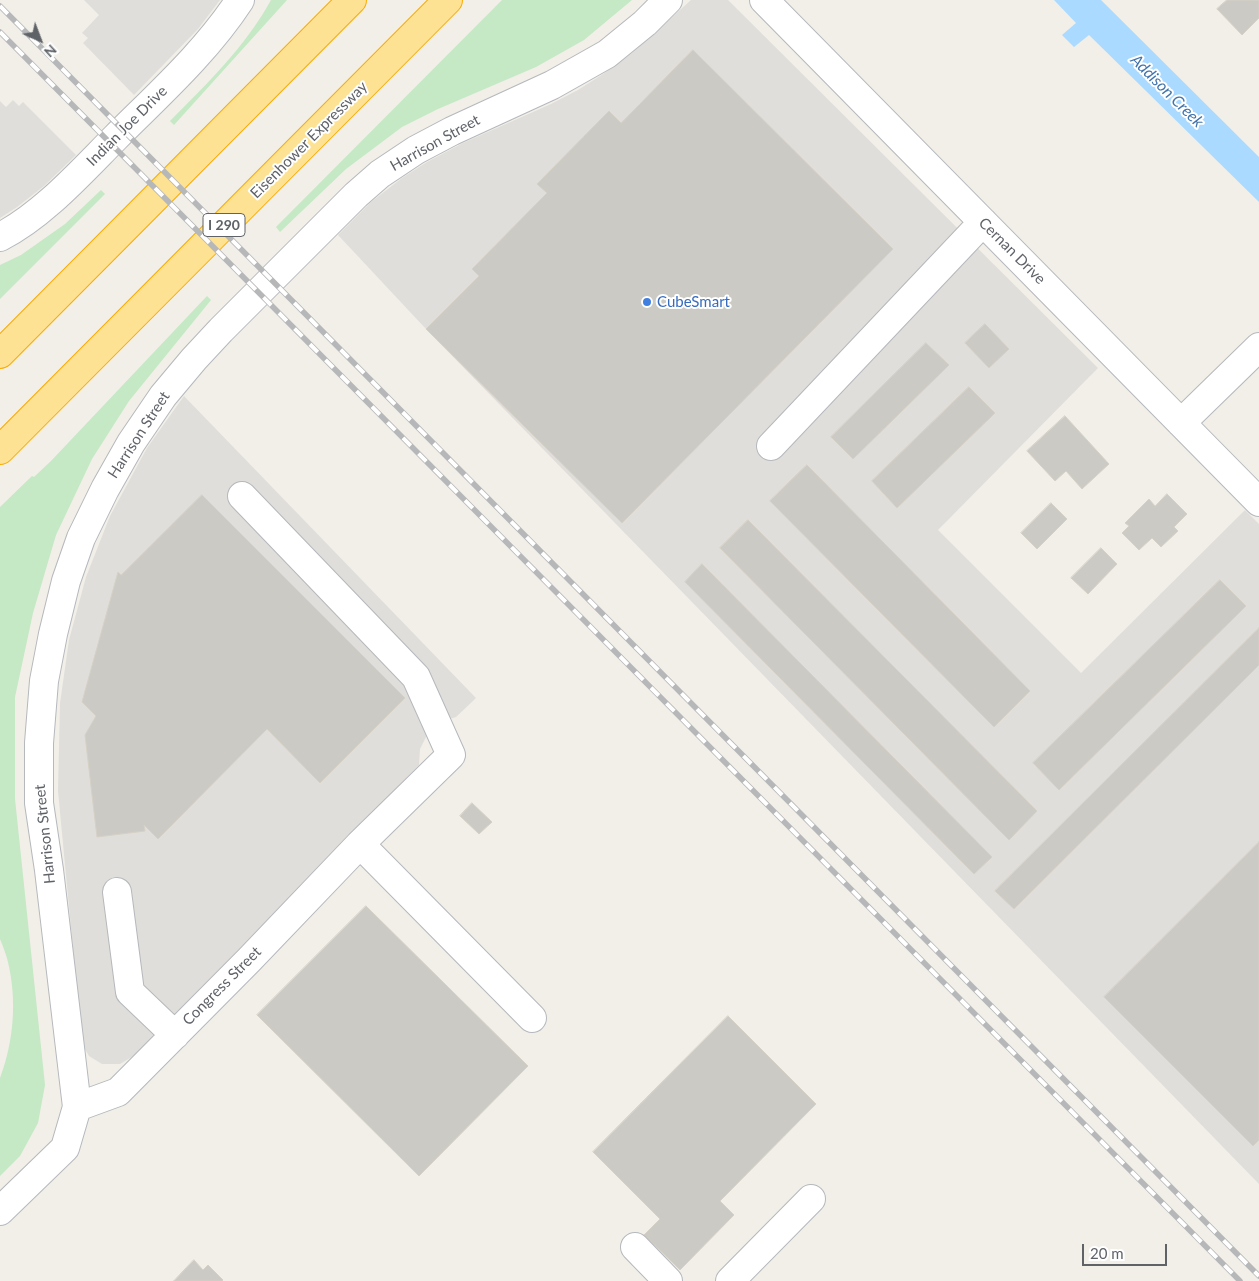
<!DOCTYPE html>
<html>
<head>
<meta charset="utf-8">
<style>
  body { margin:0 }
  #map { position:relative; width:1259px; height:1281px; overflow:hidden; background:#f1efe8; font-family:Lato,sans-serif }
  canvas { display:block }
  .north { position:absolute; left:15px; top:15px; width:50px; height:50px; -webkit-text-stroke:4px #fff; paint-order:stroke; rotate:137deg; font-size:14px; font-weight:700; line-height:20px; text-align:center; color:#5f6368 }
  .north::after { content:''; display:block; margin:auto; width:18px; height:22px; background:#5f6368; clip-path:polygon(50% 0,100% 100%,50% 72%,0 100%) }
  .scale { position:absolute; left:1082px; top:1244px; width:85px; height:22px; box-sizing:border-box; border:2px solid #5f6368; border-top:0; padding-left:6px; font-size:15px; line-height:18px; white-space:nowrap; color:#5f6368; -webkit-text-stroke:4px #fff; paint-order:stroke }
</style>
</head>
<body>
<div id="map">
<canvas width="1259" height="1281"></canvas>
<div class="north">N</div>
<div class="scale">20 m</div>
</div>
<script>
const g = document.querySelector('canvas').getContext('2d');
g.lineJoin = 'round';
function fill(path, color) { g.fillStyle = color; g.fill(path, 'evenodd'); }
function strokePath(path, color, width, dash) { g.strokeStyle = color; g.lineWidth = width; g.lineCap = dash ? 'butt' : 'round'; g.setLineDash(dash || []); g.stroke(path); }
function label(font, color, halo, rows, align = 'center') {
  g.font = font + ' Lato,sans-serif'; g.lineWidth = 4; g.setLineDash([]); g.textBaseline = 'middle'; g.strokeStyle = halo; g.fillStyle = color; for (const [text, x, y, turn = 0] of rows) {
    g.save(); g.translate(x, y); g.rotate((+turn || 0) * Math.PI / 180); g.textAlign = isNaN(turn) ? turn : align; if (halo) g.strokeText(text, 0, 0); g.fillText(text, 0, 0); g.restore();
  }
}
const industrial = new Path2D(`
  M84,0H220L198,29L134,95L83,43L88,38L82,33L99,15Z
  M691,0H728L1098,368L938,530L1081,673L1245,510L1259,524V1184L426,329L338,235L371,202L402,178L427,162L463,143L551,104L578,90L603,74L632,53Z
  M13,100L19,106L23,102L76,155L44,186L17,207L0,218V101L6,107Z
  M184,396L476,698L456,717L446,720L427,735L420,749L419,765L135,1055L120,1064H102L89,1056L82,1044L58,791L60,703L69,640L86,577L110,516L147,448Z`);
const green = new Path2D(`
  M271,0H287L174,125L170,121C207,84 245,47 271,0Z
  M502,0H632L584,40L536,67L438,109L402,127L346,169L280,232L276,227Z
  M101,190L105,194L0,299V265L21,255L65,224Z
  M207,296L211,300L129,401L92,459L56,535L33,613L15,697V799L45,1085L38,1123L20,1156L0,1176V1078C14,1041 17,1000 8,962C6,954 3,946 0,939V507L32,476L34,477L51,461Z`);
const water = new Path2D(`
  M1054,0H1101L1259,157V202L1089,35L1074,47L1062,35L1076,23Z`);
const building = new Path2D(`
  M1227,0H1259V18L1242,35L1217,9Z
  M693,50L893,249L622,523L426,329L479,276L472,269L547,193L537,184L609,111L621,123Z
  M985,324L1009,349L989,368L965,343Z
  M926,343L949,365L853,459L831,437Z
  M969,387L995,413L897,508L872,481Z
  M1065,416L1109,464L1082,489L1066,471L1055,481L1027,451Z
  M807,465L1030,691L994,727L770,501Z
  M1167,494L1187,514L1174,527L1178,531L1161,547L1152,538L1139,550L1122,533L1129,526L1125,523L1149,499L1155,506Z
  M202,495L405,698L320,783L267,729L158,839L144,825L145,831L97,837L85,735L96,716L82,702L118,572L121,575Z
  M1051,503L1067,519L1037,549L1021,533Z
  M748,520L1037,811L1009,840L720,548Z
  M1101,548L1117,564L1088,594L1071,578Z
  M702,564L992,857L974,874L685,582Z
  M1220,580L1246,606L1059,790L1033,763Z
  M1259,628V665L1014,909L995,891Z
  M472,803L492,822L479,834L460,816Z
  M1259,842V1140L1253,1146L1104,997Z
  M366,906L528,1066L419,1176L257,1015Z
  M728,1016L816,1104L720,1201L734,1215L680,1270L644,1235L660,1219L593,1152Z
  M194,1260L203,1270L208,1265L223,1280L222,1281H174Z`);
const minor = new Path2D(`
  M764,0L1259,502
  M0,237C43,215 81,172 115,138C159,94 206,52 240,0
  M1181,423L1259,347
  M771,446L983,222
  M360,844L532,1018
  M117,892L130,992L175,1035
  M77,1107L118,1092L249,960L360,844L451,755L416,677L242,496
  M0,1211L65,1148L77,1107L49,870L39,803V743L44,681L53,634L66,581L81,538L105,489L131,443L163,396L194,359L221,330L356,195L380,174L416,150L452,131L552,85L607,54L645,23L668,0
  M635,1247L668,1281
  M730,1281L811,1199`);
const highway = new Path2D(`
  M0,354L352,0
  M0,450L448,0`);
const rail = new Path2D(`
  M0,6L1259,1276
  M0,32L1240,1281`);
const markers = [
  [647,302,5,"#3f7fe0"]
];
const shields = [
  [224,225,42]
];
const shieldNames = [
  ["I 290",224,225]
];
const streetNames = [
  ["Indian Joe Drive",127,126,-45],
  ["Eisenhower Expressway",309,140,-45],
  ["Harrison Street",435,143,-29],
  ["Cernan Drive",1012,251,45],
  ["Harrison Street",139,435,-57],
  ["Harrison Street",45,834,-96],
  ["Congress Street",222,986,-45]
];
const shopNames = [
  ["CubeSmart",657,302]
];
const waterNames = [
  ["Addison Creek",1167,91,45]
];
fill(industrial, '#e0deda');
fill(green, '#c5e8c5');
fill(water, '#aadaff');
fill(building, '#cccac5');
strokePath(building, '#d6d1c6', 1);
strokePath(minor, '#b5b8bc', 30);
strokePath(highway, '#f9ab00', 30);
strokePath(minor, '#fff', 28);
strokePath(highway, '#fde293', 28);
strokePath(rail, '#b6b7b8', 5.5);
strokePath(rail, '#fff', 4, [11]);
for (const [x, y, r, color] of markers) { const dot = new Path2D(); dot.arc(x, y, r, 0, 2 * Math.PI); g.fillStyle = color; g.fill(dot); strokePath(dot, '#fff', 2); }
for (const [x, y, w] of shields) { const box = new Path2D(); box.roundRect(x - w / 2, y - 11.5, w, 23, 4); g.fillStyle = '#fff'; g.fill(box); strokePath(box, '#5f6368', 1); }
label('bold 14px', '#5f6368', null, shieldNames);
label('15px', '#5f6368', '#fff', streetNames);
label('15px', '#366cbe', '#fff', shopNames, 'left');
label('italic 16px', '#4174aa', '#fff', waterNames);
</script>
</body>
</html>
